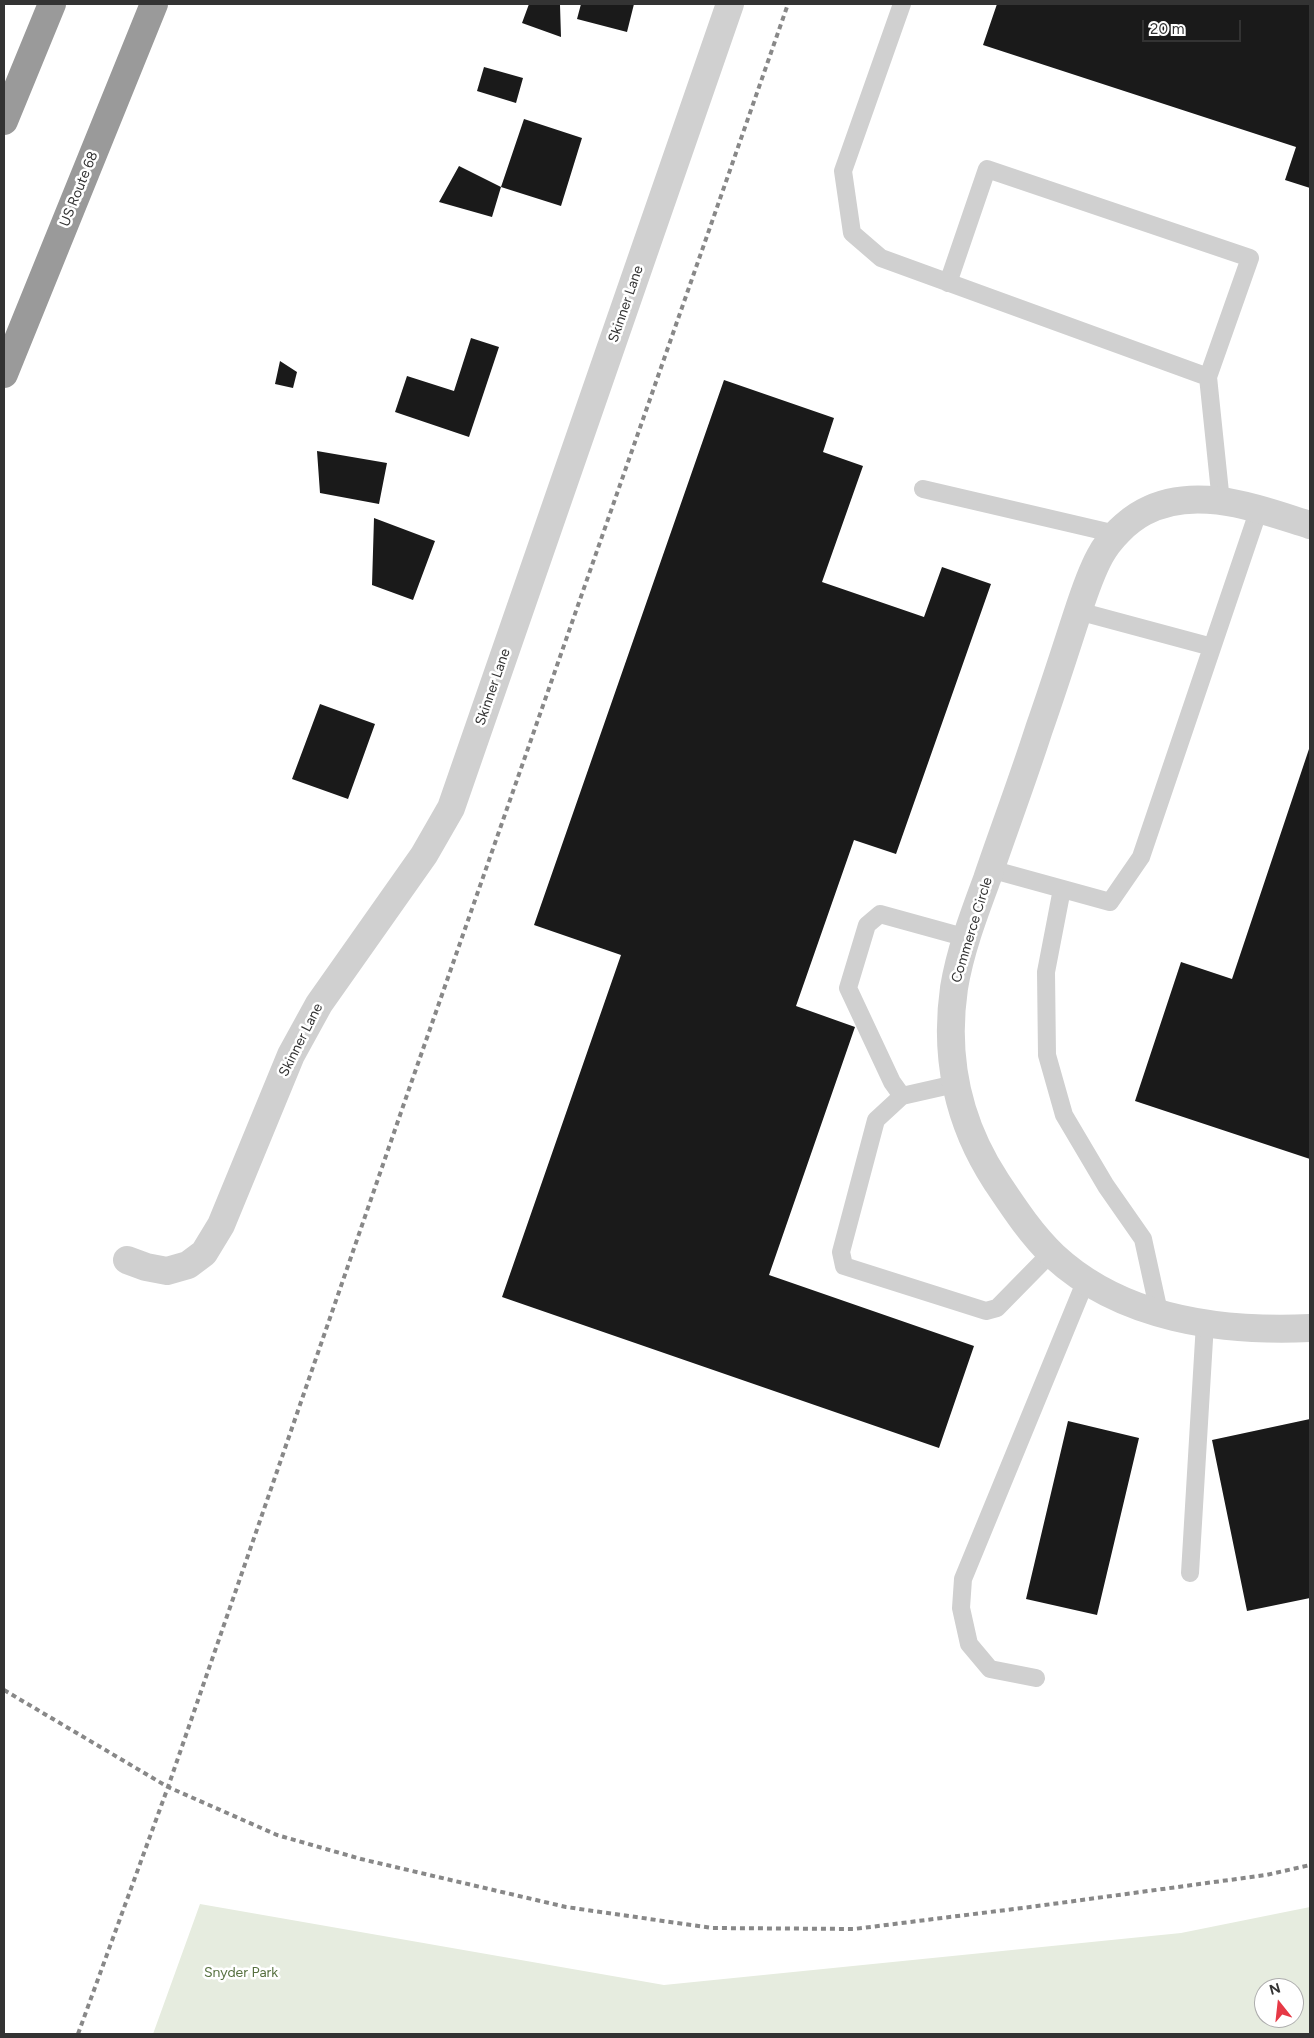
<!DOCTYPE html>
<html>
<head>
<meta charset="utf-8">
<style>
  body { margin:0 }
  #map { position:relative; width:1314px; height:2038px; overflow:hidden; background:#fff; font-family:Figtree,sans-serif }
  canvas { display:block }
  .frame { position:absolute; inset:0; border:5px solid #333; pointer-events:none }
  .north { position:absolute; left:1254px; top:1978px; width:50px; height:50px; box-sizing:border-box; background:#fff; border:1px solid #adadad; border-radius:50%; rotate:344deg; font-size:14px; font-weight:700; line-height:20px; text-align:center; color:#333 }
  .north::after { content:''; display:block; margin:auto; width:18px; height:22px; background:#e63946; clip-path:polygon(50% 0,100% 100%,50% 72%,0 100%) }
  .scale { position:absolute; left:1142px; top:20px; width:99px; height:22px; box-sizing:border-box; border:2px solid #333; border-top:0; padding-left:6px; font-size:15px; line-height:18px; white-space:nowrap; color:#333; -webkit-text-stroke:4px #fff; paint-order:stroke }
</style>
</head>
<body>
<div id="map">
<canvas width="1314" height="2038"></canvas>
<div class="frame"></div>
<div class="north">N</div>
<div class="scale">20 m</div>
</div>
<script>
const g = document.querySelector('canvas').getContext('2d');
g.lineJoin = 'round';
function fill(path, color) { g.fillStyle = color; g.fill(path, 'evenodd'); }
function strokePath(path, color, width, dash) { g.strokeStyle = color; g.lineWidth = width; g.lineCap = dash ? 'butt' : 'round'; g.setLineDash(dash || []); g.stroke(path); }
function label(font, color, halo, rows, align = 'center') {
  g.font = font + ' Figtree,sans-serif'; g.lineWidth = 5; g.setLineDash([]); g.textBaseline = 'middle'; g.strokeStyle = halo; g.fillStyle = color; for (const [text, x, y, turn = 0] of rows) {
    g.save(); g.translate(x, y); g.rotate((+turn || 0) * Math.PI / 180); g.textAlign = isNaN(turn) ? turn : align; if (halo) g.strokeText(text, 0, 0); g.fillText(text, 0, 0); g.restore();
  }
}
const green = new Path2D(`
  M200,1904L664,1985L1181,1933L1310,1907V2034H153ZM1264,1988H1294V2018H1264Z`);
const building = new Path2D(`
  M529,4L560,5L561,37L522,23Z
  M581,4H634L627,32L577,19Z
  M997,4H1310V188L1285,180L1296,147L983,45Z
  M484,67L523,78L516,103L477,91Z
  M524,119L582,138L561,206L501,187Z
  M459,166L501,187L492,217L439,202Z
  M471,338L499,347L469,437L395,412L407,376L454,391Z
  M280,361L297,372L293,388L275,384Z
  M724,380L834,418L823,452L863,466L822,582L924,617L942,567L991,584L896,854L854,840L796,1006L855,1027L769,1275L974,1346L939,1448L502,1297L621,955L534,925Z
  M317,451L387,463L379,504L320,493Z
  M374,518L435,541L413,600L372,585Z
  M320,704L375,724L348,799L292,779Z
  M1310,746V1159L1135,1101L1181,962L1232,979Z
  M1310,1419V1598L1247,1611L1212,1440Z
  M1068,1421L1139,1438L1097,1615L1026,1599Z`);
const service = new Path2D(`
  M902,4L843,171L852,233L881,258L1208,377L1221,502
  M948,283L987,169L1250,258L1208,377
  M923,489L1116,534
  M1078,611L1212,647
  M990,869L1110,902L1141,857L1259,509
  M1062,889L1046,972L1047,1055L1064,1115L1106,1186L1143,1239L1159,1312
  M955,1084L902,1096L892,1082L848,988L867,925L880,914L967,938
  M902,1096L876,1120L841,1252L844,1266L986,1311L997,1308L1051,1253
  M1190,1573L1205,1323
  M1036,1678L990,1669L969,1644L961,1608L963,1579L1086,1280`);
const minor = new Path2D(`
  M1310,525C1258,509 1196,484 1144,512C1127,521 1109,539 1100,556C1088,578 1081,603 1073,627C1062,661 1051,695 1039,729C1023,779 1004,829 987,879C974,914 960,951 954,988C944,1057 958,1123 996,1181C1014,1208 1031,1234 1054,1256C1122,1319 1222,1332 1310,1328
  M127,1260L146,1267L167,1271L188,1265L204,1253L221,1225L291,1055L319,1004L424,855L451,808L730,4`);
const motorway = new Path2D(`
  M4,121L52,4
  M4,374L154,4`);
const rail = new Path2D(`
  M4,1690L168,1787L277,1835L361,1859L566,1907L712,1928L854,1929L1030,1907L1266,1875L1310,1865
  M78,2034L168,1787L408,1092L788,4`);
const streetNames = [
  ["US Route 68",79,189,-68],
  ["Skinner Lane",626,304,-71],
  ["Skinner Lane",493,687,-71],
  ["Commerce Circle",972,930,-73],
  ["Skinner Lane",301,1040,-63]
];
const parkNames = [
  ["Snyder Park",241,1973]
];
fill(green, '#e6ecdf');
fill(building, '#1a1a1a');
strokePath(service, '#d0d0d0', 18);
strokePath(minor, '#d0d0d0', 28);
strokePath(motorway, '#9a9a9a', 28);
strokePath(rail, '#888', 4, [5, 4]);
label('14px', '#333', '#fff', streetNames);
label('14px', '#56703f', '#fff', parkNames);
</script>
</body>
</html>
